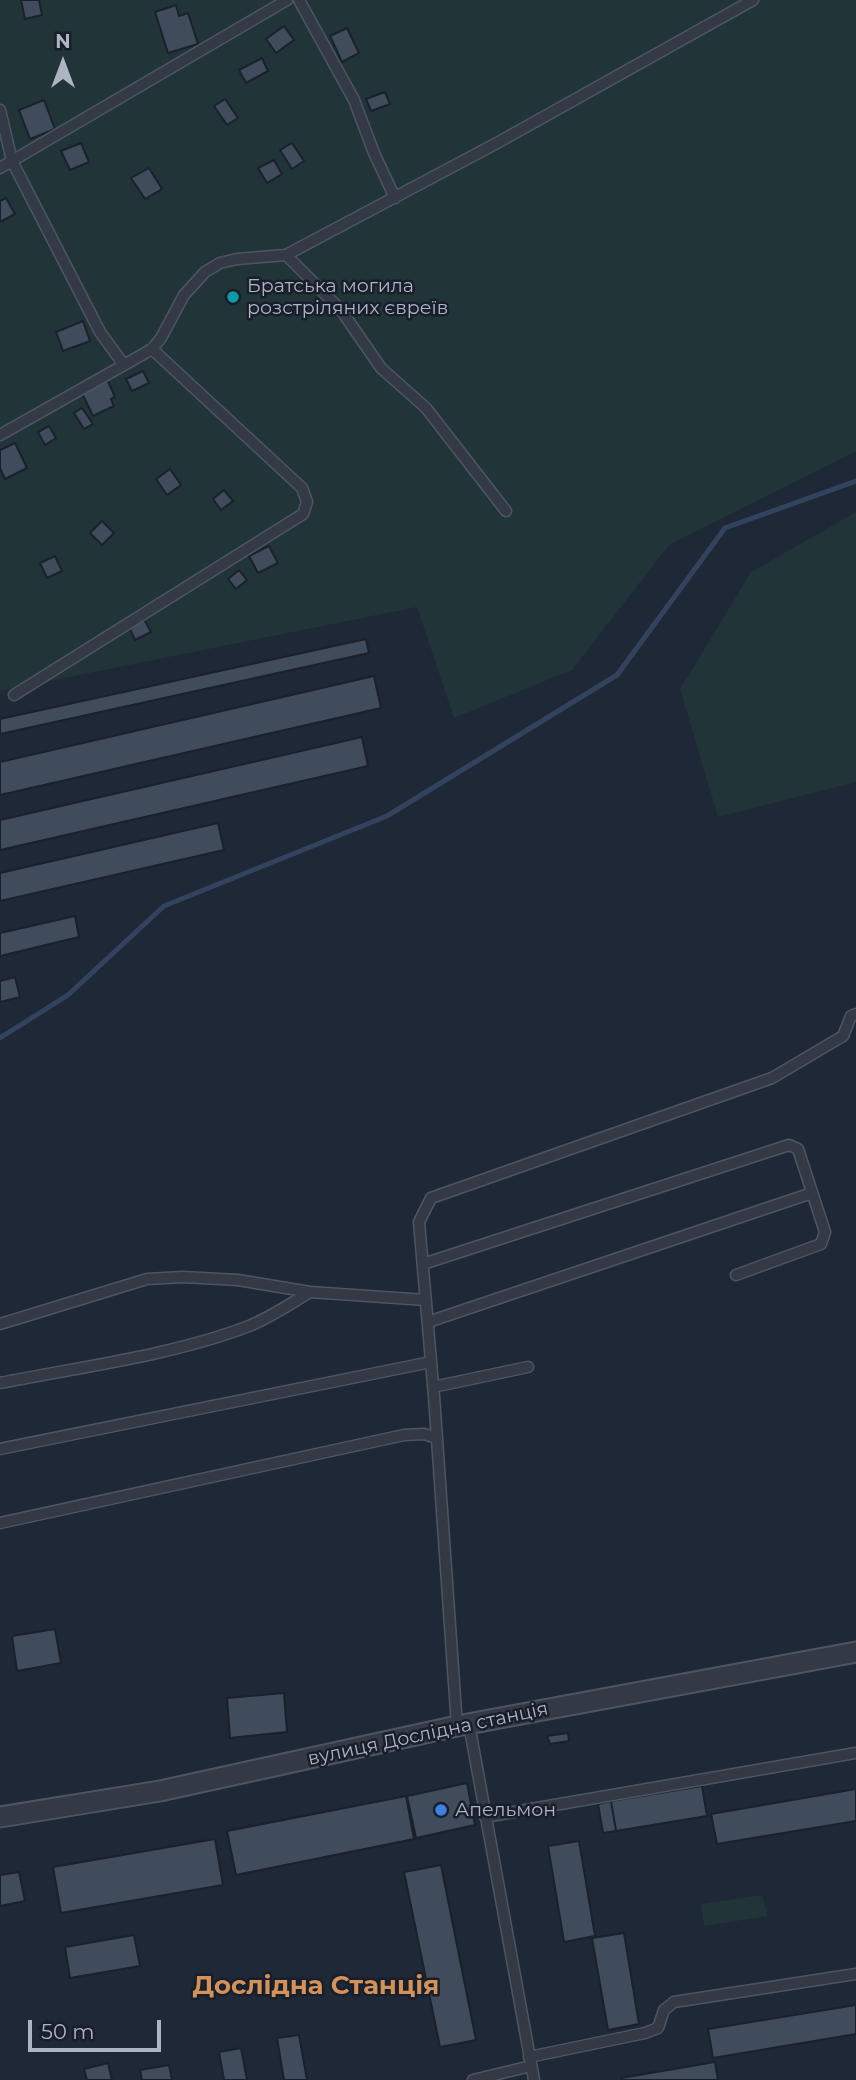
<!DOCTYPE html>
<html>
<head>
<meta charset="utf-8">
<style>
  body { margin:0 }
  #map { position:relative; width:856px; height:2080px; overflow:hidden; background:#1f2836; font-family:Montserrat,sans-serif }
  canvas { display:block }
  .north { position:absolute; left:28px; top:28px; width:70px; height:70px; -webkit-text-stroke:5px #181f2b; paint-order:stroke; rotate:0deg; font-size:19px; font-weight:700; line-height:28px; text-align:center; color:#adb5c3 }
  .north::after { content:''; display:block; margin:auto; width:24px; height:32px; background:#adb5c3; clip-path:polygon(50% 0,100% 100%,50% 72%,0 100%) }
  .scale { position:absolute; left:28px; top:2020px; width:133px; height:32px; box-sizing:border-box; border:4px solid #adb5c3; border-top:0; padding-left:9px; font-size:21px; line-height:24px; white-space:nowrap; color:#adb5c3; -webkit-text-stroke:5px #181f2b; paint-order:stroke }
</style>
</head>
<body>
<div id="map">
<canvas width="856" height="2080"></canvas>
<div class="north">N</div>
<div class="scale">50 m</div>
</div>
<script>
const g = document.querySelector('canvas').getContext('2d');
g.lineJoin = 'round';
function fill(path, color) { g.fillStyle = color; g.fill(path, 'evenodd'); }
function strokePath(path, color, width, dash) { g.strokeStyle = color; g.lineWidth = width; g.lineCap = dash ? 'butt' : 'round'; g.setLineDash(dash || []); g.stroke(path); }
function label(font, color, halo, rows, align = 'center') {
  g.font = font + ' Montserrat,sans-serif'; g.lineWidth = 5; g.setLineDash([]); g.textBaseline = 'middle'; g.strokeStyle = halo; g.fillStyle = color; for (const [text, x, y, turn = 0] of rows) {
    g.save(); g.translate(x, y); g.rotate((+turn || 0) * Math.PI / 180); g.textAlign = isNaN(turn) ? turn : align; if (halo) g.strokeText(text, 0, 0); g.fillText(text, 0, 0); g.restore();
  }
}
const green = new Path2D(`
  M0,0H856V451L669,545L572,670L454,718L417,607L0,691Z
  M856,512V782L718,817L680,689L751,572Z
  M762,1895L768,1916L704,1926L701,1904Z`);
const stream = new Path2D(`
  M0,1038L68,995L164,906L387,816L617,675L725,528L856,481`);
const building = new Path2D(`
  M21,0H39L42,15L25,19Z
  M176,5L179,16L188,13L198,44L168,53L155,12Z
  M284,26L294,40L276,53L266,39Z
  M347,28L359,53L342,62L330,36Z
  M262,58L268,71L246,83L239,70Z
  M385,92L390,104L371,111L366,99Z
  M225,99L238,118L227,125L214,106Z
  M44,100L55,129L30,139L19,110Z
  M81,143L89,162L70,170L61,151Z
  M292,143L304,161L292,169L280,150Z
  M274,160L282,174L267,183L258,168Z
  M149,168L162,189L145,199L131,178Z
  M6,198L15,214L0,222V201Z
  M83,321L90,341L63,351L56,332Z
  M143,371L149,383L132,391L126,379Z
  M107,379L115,397L111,399L114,406L93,416L81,391Z
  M82,408L93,424L84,429L74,413Z
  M49,426L56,438L45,445L38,432Z
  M15,443L27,468L5,479L0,468V450Z
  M170,469L181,485L167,495L156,479Z
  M224,490L233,501L221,510L213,499Z
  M102,521L114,533L102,545L90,533Z
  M269,546L278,563L258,573L249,556Z
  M55,556L62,571L47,578L40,563Z
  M239,570L247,580L236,589L228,579Z
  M144,619L151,632L135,640L129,627Z
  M366,639L369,653L0,734V719Z
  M374,676L381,708L0,795V762Z
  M362,737L368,766L0,850V820Z
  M218,823L224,850L0,901V873Z
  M75,916L79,937L0,956V933Z
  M15,977L20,997L0,1002V981Z
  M55,1629L61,1663L17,1671L12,1636Z
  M284,1693L287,1732L230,1738L227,1698Z
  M568,1733L569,1741L550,1744L547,1736Z
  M467,1783L475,1825L416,1838L407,1796Z
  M702,1786L707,1816L616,1831L611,1801Z
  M856,1789V1821L717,1844L711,1814Z
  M406,1796L414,1839L236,1875L227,1831Z
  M611,1801L616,1831L603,1833L598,1804Z
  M215,1839L223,1885L61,1913L53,1867Z
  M579,1841L595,1936L564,1942L548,1846Z
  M441,1865L476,2040L440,2047L404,1872Z
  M19,1872L25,1901L0,1906V1875Z
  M624,1933L639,2024L608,2030L592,1938Z
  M134,1935L140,1966L70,1978L65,1947Z
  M856,2005V2034L713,2058L708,2029Z
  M299,2035L307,2080H284L277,2038Z
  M241,2048L247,2080H224L219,2052Z
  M715,2062L718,2080H622L621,2078Z
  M108,2063L112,2080H87L84,2069Z
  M169,2065L172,2080H142L140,2070Z`);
const service = new Path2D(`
  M299,0L354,100L374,153L395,198
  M0,110L12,161L100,332L124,365L152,349L161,338L184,295L205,272L220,263L237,259L286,255L497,143L753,0
  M0,168L287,0
  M286,255L341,310L381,368L426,408L506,511
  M0,435L124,365
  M14,695L303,514L307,502L302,488L152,349
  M423,1264L789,1145L798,1149L825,1232L821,1244L736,1275
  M428,1322L812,1193
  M0,1324L147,1279L183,1277L238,1280L310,1292L426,1300
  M0,1383C80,1367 174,1355 249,1326C271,1317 290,1304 310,1292
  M433,1387L528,1367
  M0,1449L431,1362
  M0,1523L404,1435L424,1434L437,1438
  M469,1724L534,2080
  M457,1726L434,1396L419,1222L431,1198L772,1078L843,1036L851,1016L856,1014
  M485,1817L856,1753
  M529,2057L645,2033L658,2028L664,2010L674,2002L856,1974
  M473,2080L531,2066`);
const minor = new Path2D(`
  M0,1817L160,1791L457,1726L856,1652`);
const markers = [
  [233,297,7,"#0f9aa8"],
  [441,1810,7,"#3f7fe0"]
];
const poiNames = [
  ["Братська могила",247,286],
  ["розстріляних євреїв",247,308],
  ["Апельмон",455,1810]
];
const streetNames = [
  ["вулиця Дослідна станція",428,1734,-12]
];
const districtNames = [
  ["Дослідна Станція",316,1986]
];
fill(green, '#213437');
strokePath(stream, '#33435d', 5);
fill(building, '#404b5b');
strokePath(building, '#1a212d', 2);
strokePath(service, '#4d5561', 13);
strokePath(minor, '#4d5561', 23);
strokePath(service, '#333a46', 10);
strokePath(minor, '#333a46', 19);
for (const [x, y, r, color] of markers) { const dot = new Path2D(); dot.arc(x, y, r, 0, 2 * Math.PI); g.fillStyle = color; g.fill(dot); strokePath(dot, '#181f2b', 2.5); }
label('19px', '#adb5c3', '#181f2b', poiNames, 'left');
label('19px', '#adb5c3', '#181f2b', streetNames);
label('bold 26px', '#d2925a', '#181f2b', districtNames);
</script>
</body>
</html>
